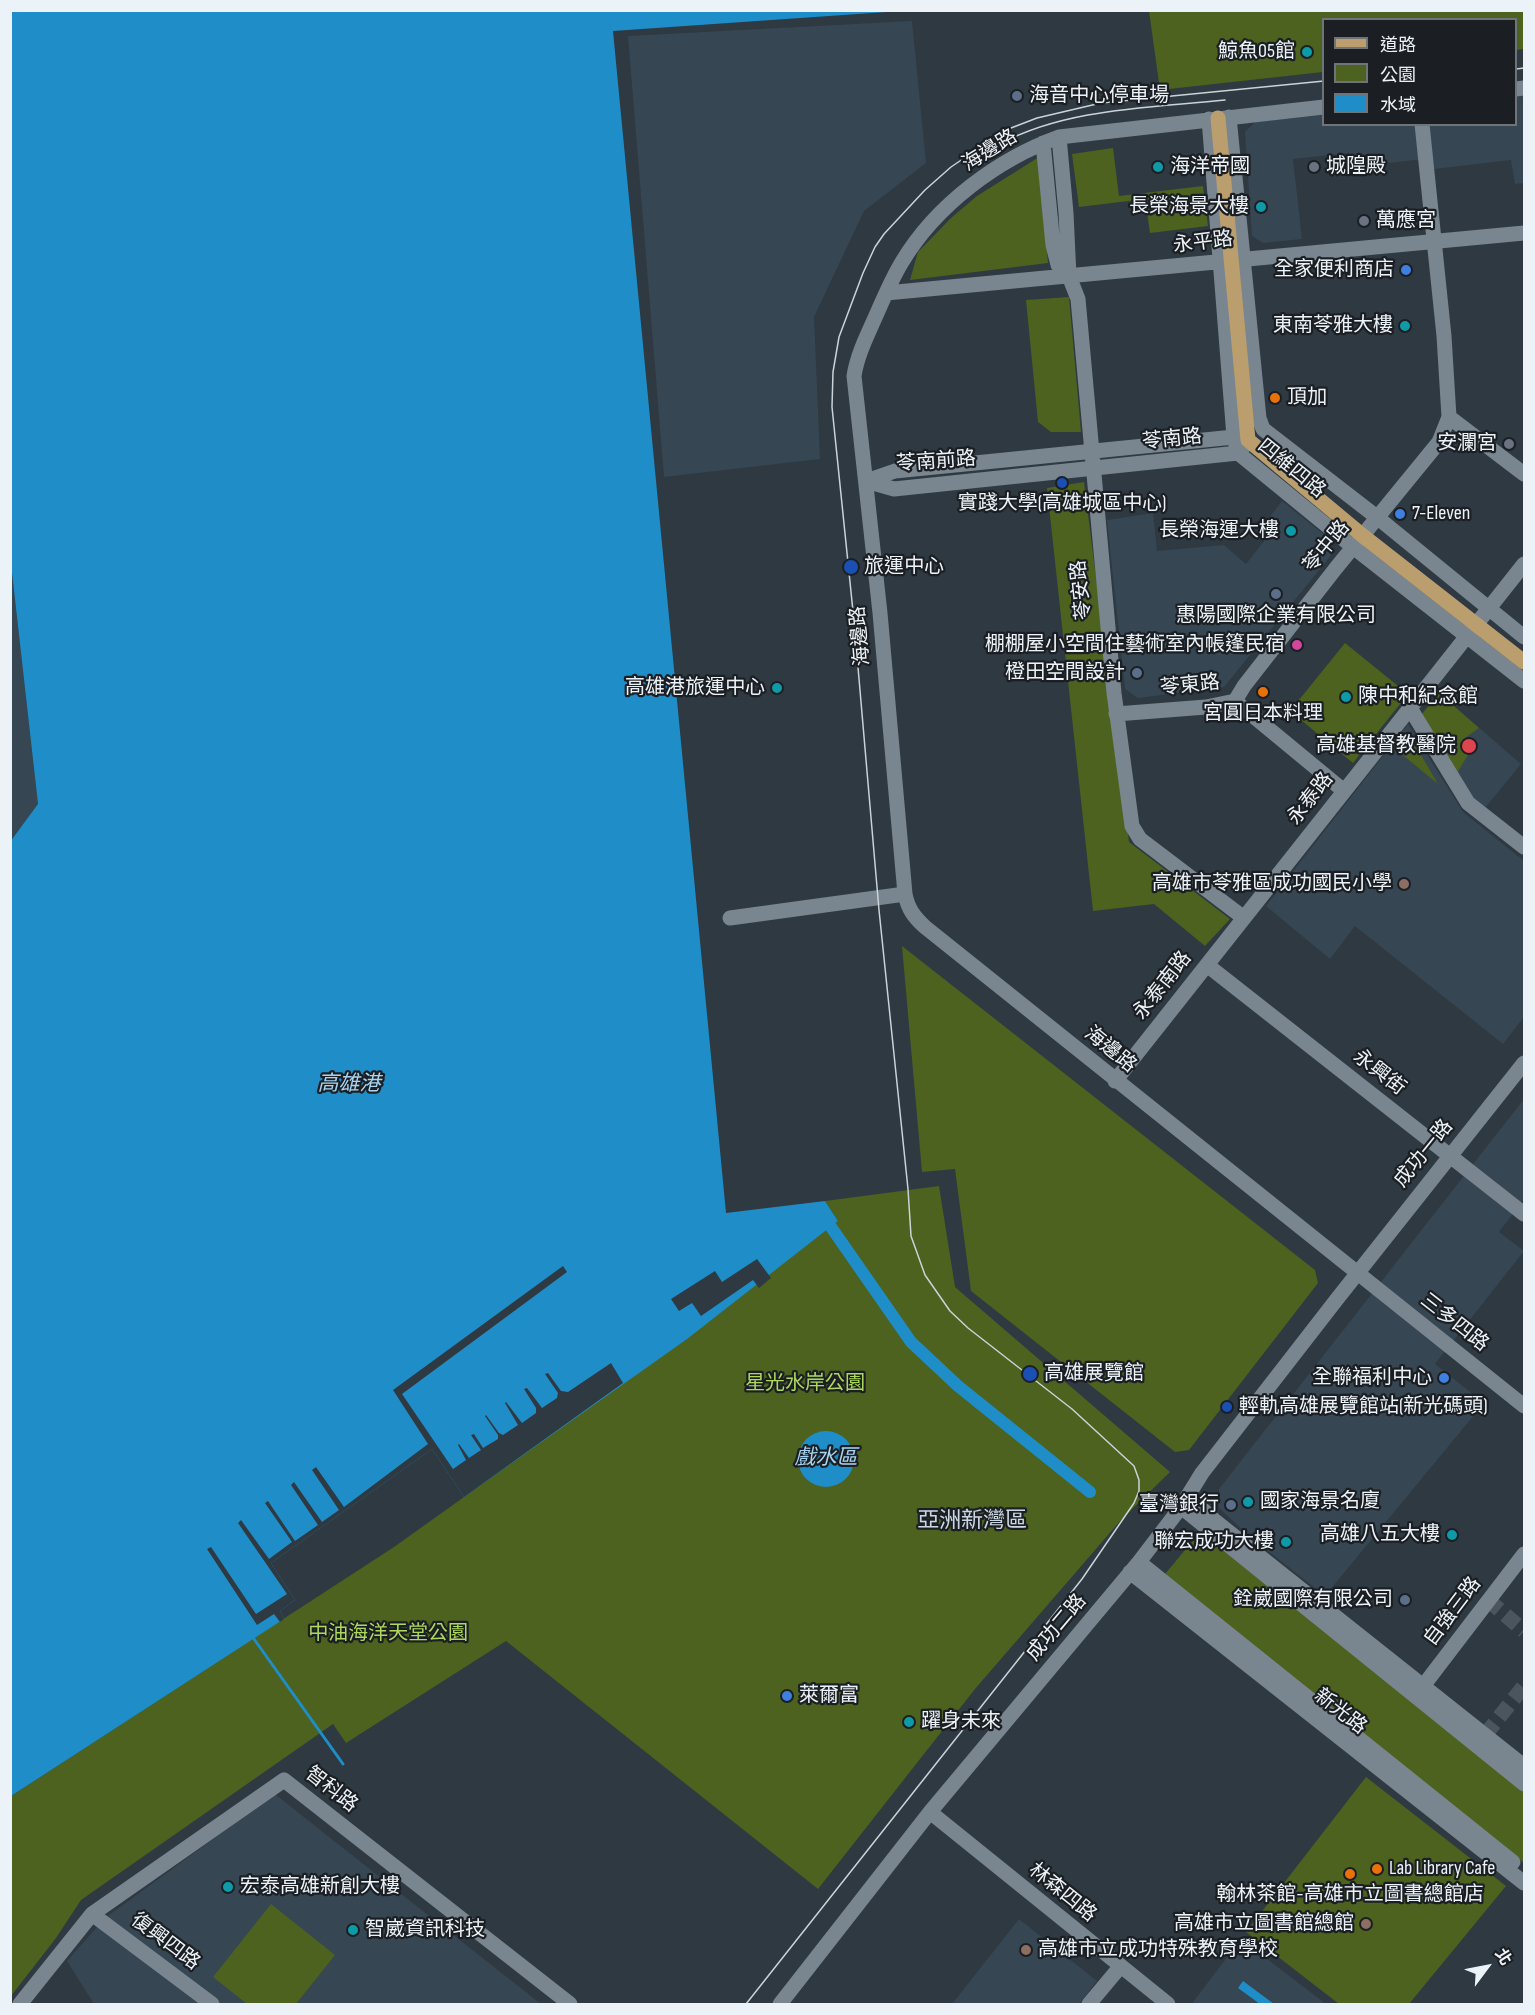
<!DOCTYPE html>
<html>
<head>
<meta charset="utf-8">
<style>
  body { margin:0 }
  #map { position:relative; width:1535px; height:2015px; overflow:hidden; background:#2e3942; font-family:"Sofia Sans Condensed","Noto Sans TC",sans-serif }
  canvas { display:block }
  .frame { position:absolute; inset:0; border:12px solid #ecf3f8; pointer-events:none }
  .legend { position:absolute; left:1322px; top:18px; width:195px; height:108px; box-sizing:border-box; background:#1b1f23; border:2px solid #6f7478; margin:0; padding:8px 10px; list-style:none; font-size:18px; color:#ecf3f8 }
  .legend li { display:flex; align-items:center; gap:12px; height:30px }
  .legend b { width:30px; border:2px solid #6f7478 }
  .north { position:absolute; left:1457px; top:1937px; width:60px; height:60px; -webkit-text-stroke:4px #1b1f23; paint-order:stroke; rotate:58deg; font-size:16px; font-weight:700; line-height:24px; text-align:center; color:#ecf3f8 }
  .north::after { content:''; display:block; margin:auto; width:21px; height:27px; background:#ecf3f8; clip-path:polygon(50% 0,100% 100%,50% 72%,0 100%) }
</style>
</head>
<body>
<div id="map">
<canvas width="1535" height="2015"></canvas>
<div class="frame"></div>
<ul class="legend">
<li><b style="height:8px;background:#bb9e6d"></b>道路</li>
<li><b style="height:16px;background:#4c621e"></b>公園</li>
<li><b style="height:16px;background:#1f8ec8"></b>水域</li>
</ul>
<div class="north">北</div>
</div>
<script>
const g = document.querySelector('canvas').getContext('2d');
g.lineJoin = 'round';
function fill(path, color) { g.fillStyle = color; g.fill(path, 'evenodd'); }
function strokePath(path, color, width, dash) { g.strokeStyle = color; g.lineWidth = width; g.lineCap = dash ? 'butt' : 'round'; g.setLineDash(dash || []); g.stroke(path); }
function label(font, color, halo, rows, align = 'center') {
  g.font = font + ' "Sofia Sans Condensed","Noto Sans TC",sans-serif'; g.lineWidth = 4.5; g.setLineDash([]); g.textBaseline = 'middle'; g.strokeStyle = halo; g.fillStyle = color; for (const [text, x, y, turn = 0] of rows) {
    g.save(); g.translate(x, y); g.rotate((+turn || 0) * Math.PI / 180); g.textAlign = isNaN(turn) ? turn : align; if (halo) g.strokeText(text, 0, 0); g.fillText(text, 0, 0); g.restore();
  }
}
const built = new Path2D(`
  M912,21L926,163L864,211L814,317L820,459L664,477L628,36Z
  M1524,96V183L1515,184L1511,160L1435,169L1416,160L1352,167L1349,153L1293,159L1302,239L1263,243L1252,236L1245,132L1255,122L1323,115L1324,124H1516V97Z
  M1282,501L1331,540L1333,553L1224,687L1138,698L1125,689L1107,520L1153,513L1157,551L1224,545L1246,564L1267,537L1260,530Z
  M10,555L38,805L11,842H10Z
  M1439,693L1521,764L1485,808L1473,801L1455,774Z
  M1408,724L1463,812L1524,861V1017L1503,1044L1355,926L1330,959L1266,906Z
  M1524,1099V1199L1499,1232L1524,1251L1435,1364L1484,1403L1325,1596L1249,1536L1219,1508V1489Z
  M275,1794L324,1833L541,2004H94L67,1961L105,1918Z
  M1019,1919L1097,1981L1079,2004H952Z
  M1241,1939L1326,2004H1196L1193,2002Z`);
const green = new Path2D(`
  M1149,11H1524V49L1516,50V20H1324L1323,72L1160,90Z
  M1113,148L1119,196L1203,186L1208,226L1150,233L1145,199L1079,207L1072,154Z
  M1039,157L1048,263L910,280L918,252L951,218L977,196Z
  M1069,297L1081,432H1051L1038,422L1026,300Z
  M1084,482L1129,842L1230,919L1205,946L1154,904L1093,911L1047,488Z
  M1345,643L1408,694L1353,763L1290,711Z
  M1439,693L1479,728L1462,740L1468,755L1457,773L1421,715Z
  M1411,738L1438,784L1399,752Z
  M902,946L1315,1270L1318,1283L1189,1450L1175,1452L971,1291L955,1169L922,1172Z
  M939,1186L955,1287L1170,1472L1121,1520L975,1689L818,1889L506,1641L346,1743L333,1724L81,1900L56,1938L11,1996V1796L394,1547L632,1377L838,1221L825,1201Z
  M1200,1532L1524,1790V1863L1165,1574Z
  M1366,1777L1506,1886L1409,2004H1339L1246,1932Z
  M271,1904L335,1955L296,2004H247L213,1977Z`);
const water = new Path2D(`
  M10,11H901L613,31L726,1213L825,1201L838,1221L687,1339L464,1497L432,1449L271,1563L295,1600L280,1611L284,1619L11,1796L10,842L38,804L10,555Z
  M798 1459a28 28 0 1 1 56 0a28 28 0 1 1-56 0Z
  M1243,1981L1274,2004H1260L1238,1988Z`);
const pier = new Path2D(`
  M757,1259L771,1278L759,1288L753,1280L701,1316L692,1303L679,1311L671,1299L715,1271L722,1282Z
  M563,1266L567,1272L402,1394L453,1469L466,1460L458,1445L459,1444L469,1458L481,1450L471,1435L474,1434L483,1448L498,1439V1435L485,1416L486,1415L499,1433L503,1435L518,1425L505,1403L506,1402L522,1423L536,1413V1408L524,1389L527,1388L542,1408L557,1398L558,1393L545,1374L548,1373L561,1391L568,1392L611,1363L623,1383L464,1497L432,1449L271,1563L295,1600L280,1611L284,1619L280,1622L274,1614L257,1625L207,1549L211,1547L256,1614L287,1594L238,1523L241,1520L269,1559L292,1542L265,1503L268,1501L295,1541L318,1525L291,1485L294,1482L322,1522L339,1510L312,1470L316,1467L344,1507L428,1444L393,1390Z`);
const stream = new Path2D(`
  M254,1639L343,1764`);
const canal = new Path2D(`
  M831,1227L911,1342L958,1386L1090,1492`);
const minorTunnel = new Path2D(`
  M1488,1600L1524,1631
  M1485,1735L1524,1686`);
const minor = new Path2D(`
  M1516,89L1524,88
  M1324,107L1059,137C998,159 936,205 902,262C891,280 883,300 874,320C866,338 857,356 854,376L880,613L905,894C908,909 914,917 925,927L1524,1406
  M1229,117L1259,418L1263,429L1378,518L1524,637
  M1209,119L1234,437L1238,453L1353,547L1524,681
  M1059,137L1066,213L1069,276L1078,299L1114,693L1132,826L1140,839L1244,918
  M1043,143L1053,245L1058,265L1069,276
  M886,293L1524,233
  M1449,417L1524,474
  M866,481L894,489L1238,453L1244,446
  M866,481L895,471L1234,437L1244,439
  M1235,701L1244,686L1336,568L1439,442L1449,417L1444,336L1422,124
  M1410,708L1468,803L1524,847
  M1116,714L1206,707L1235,701L1344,791
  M730,918L905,894
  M1207,965L1524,1214
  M1115,1081L1524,564
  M1188,1496L1214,1520L1524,1766
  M1181,1507L1524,1784
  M1139,1562L1513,1862
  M1130,1572L1524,1883
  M1417,1694L1524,1554
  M930,1812L1168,2004
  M92,1914L212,2004
  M20,2004L92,1914L284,1780L570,2004
  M780,2004L930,1812L1139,1562L1181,1507L1202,1473L1337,1299L1524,1063
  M1089,2004L1120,1967`);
const major = new Path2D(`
  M1218,118L1248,440L1363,536L1524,662`);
const tram = new Path2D(`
  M1516,69L1524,68
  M1000,144C1067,108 1151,108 1225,100
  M746,2004L1082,1579L1134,1503L1139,1491V1480L1134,1466L1072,1409L968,1328L950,1311L925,1275L911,1236L908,1189L879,910L854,621L832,407L833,372L839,337L863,273L875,247L884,234L925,190L951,167L979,148L1011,128L1037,118L1101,103L1324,81`);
const markers = [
  [1307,52,6,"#0f9aa8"],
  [1017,96,6,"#5c6f8a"],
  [1158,167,6,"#0f9aa8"],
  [1314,167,6,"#6b7280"],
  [1261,207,6,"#0f9aa8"],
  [1364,221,6,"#6b7280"],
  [1406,270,6,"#3f7fe0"],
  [1405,326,6,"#0f9aa8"],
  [1275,398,6,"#e8710a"],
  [1509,444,6,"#6b7280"],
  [1062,483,6,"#1a4fb4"],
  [1400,514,6,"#3f7fe0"],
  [1291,531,6,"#0f9aa8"],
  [851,567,8,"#1a4fb4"],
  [1276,594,6,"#5c6f8a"],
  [1297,645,6,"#d1479c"],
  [1137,673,6,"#5c6f8a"],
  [777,688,6,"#0f9aa8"],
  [1263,692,6,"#e8710a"],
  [1346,697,6,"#0f9aa8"],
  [1469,746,8,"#e0444e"],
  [1404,884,6,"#8d6e63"],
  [1030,1374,8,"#1a4fb4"],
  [1444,1378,6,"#3f7fe0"],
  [1227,1407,6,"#1a4fb4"],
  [1248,1502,6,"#0f9aa8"],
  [1231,1505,6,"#5c6f8a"],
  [1452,1535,6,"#0f9aa8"],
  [1286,1542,6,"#0f9aa8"],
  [1405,1600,6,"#5c6f8a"],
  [787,1696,6,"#3f7fe0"],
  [909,1722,6,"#0f9aa8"],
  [1377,1869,6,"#e8710a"],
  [1350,1874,6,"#e8710a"],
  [228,1887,6,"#0f9aa8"],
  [1366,1924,6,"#8d6e63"],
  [353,1930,6,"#0f9aa8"],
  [1026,1950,6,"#8d6e63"]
];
const poiNames = [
  ["鯨魚05館",1295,52],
  ["海音中心停車場",1029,96,"left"],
  ["海洋帝國",1170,167,"left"],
  ["城隍殿",1326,167,"left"],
  ["長榮海景大樓",1249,207],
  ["萬應宮",1376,221,"left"],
  ["全家便利商店",1394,270],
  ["東南苓雅大樓",1393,326],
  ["頂加",1287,398,"left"],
  ["安瀾宮",1497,444],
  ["實踐大學(高雄城區中心)",1062,504,"center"],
  ["7-Eleven",1412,514,"left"],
  ["長榮海運大樓",1279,531],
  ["旅運中心",864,567,"left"],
  ["惠陽國際企業有限公司",1276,616,"center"],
  ["棚棚屋小空間住藝術室內帳篷民宿",1285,645],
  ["橙田空間設計",1125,673],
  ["高雄港旅運中心",765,688],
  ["陳中和紀念館",1358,697,"left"],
  ["宮圓日本料理",1263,714,"center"],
  ["高雄基督教醫院",1456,746],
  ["高雄市苓雅區成功國民小學",1392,884],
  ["高雄展覽館",1044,1374,"left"],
  ["全聯福利中心",1432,1378],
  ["輕軌高雄展覽館站(新光碼頭)",1239,1407,"left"],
  ["國家海景名廈",1260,1502,"left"],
  ["臺灣銀行",1219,1505],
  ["高雄八五大樓",1440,1535],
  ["聯宏成功大樓",1274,1542],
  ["銓崴國際有限公司",1393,1600],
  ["萊爾富",799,1696,"left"],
  ["躍身未來",921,1722,"left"],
  ["Lab Library Cafe",1389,1869,"left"],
  ["宏泰高雄新創大樓",240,1887,"left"],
  ["翰林茶館-高雄市立圖書總館店",1350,1895,"center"],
  ["高雄市立圖書館總館",1354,1924],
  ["智崴資訊科技",365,1930,"left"],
  ["高雄市立成功特殊教育學校",1038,1950,"left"]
];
const streetNames = [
  ["海邊路",990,151,-32],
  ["永平路",1203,243,-7],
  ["苓南路",1172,440,-6],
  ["苓南前路",936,462,-4],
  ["四維四路",1291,469,39],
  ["苓中路",1327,547,-51],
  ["苓安路",1082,590,-96],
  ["海邊路",861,636,-95],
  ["苓東路",1190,686,-6],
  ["永泰路",1311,799,-52],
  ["永泰南路",1163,986,-52],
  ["海邊路",1110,1050,39],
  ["永興街",1379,1073,38],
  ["成功一路",1424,1154,-51],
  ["三多四路",1454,1323,38],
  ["自強三路",1453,1612,-53],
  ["成功二路",1057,1628,-50],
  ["新光路",1340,1712,38],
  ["智科路",331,1790,38],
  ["林森四路",1062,1893,39],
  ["復興四路",165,1942,37]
];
const parkNames = [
  ["星光水岸公園",805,1384],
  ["中油海洋天堂公園",388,1634]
];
const waterNames = [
  ["高雄港",349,1085],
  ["戲水區",826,1459]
];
const quarterNames = [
  ["亞洲新灣區",972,1521]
];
fill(built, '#364652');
fill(green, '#4c621e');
fill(water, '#1f8ec8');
fill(pier, '#2e3942');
strokePath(stream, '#1f8ec8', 3);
strokePath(canal, '#1f8ec8', 12);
strokePath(minorTunnel, '#4a555d', 15, [15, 8]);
strokePath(minor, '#79858f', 15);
strokePath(major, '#bb9e6d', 15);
strokePath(tram, '#cbd3d8', 1.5);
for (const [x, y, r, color] of markers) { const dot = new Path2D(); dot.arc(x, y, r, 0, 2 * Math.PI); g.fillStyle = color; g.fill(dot); strokePath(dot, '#1b1f23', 2); }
label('20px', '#ecf3f8', '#1b1f23', poiNames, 'right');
label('20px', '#ecf3f8', '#1b1f23', streetNames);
label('20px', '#add85d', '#1b1f23', parkNames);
label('italic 21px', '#a7d4f2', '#1b1f23', waterNames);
label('22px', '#cbd8e3', '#1b1f23', quarterNames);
</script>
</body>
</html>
